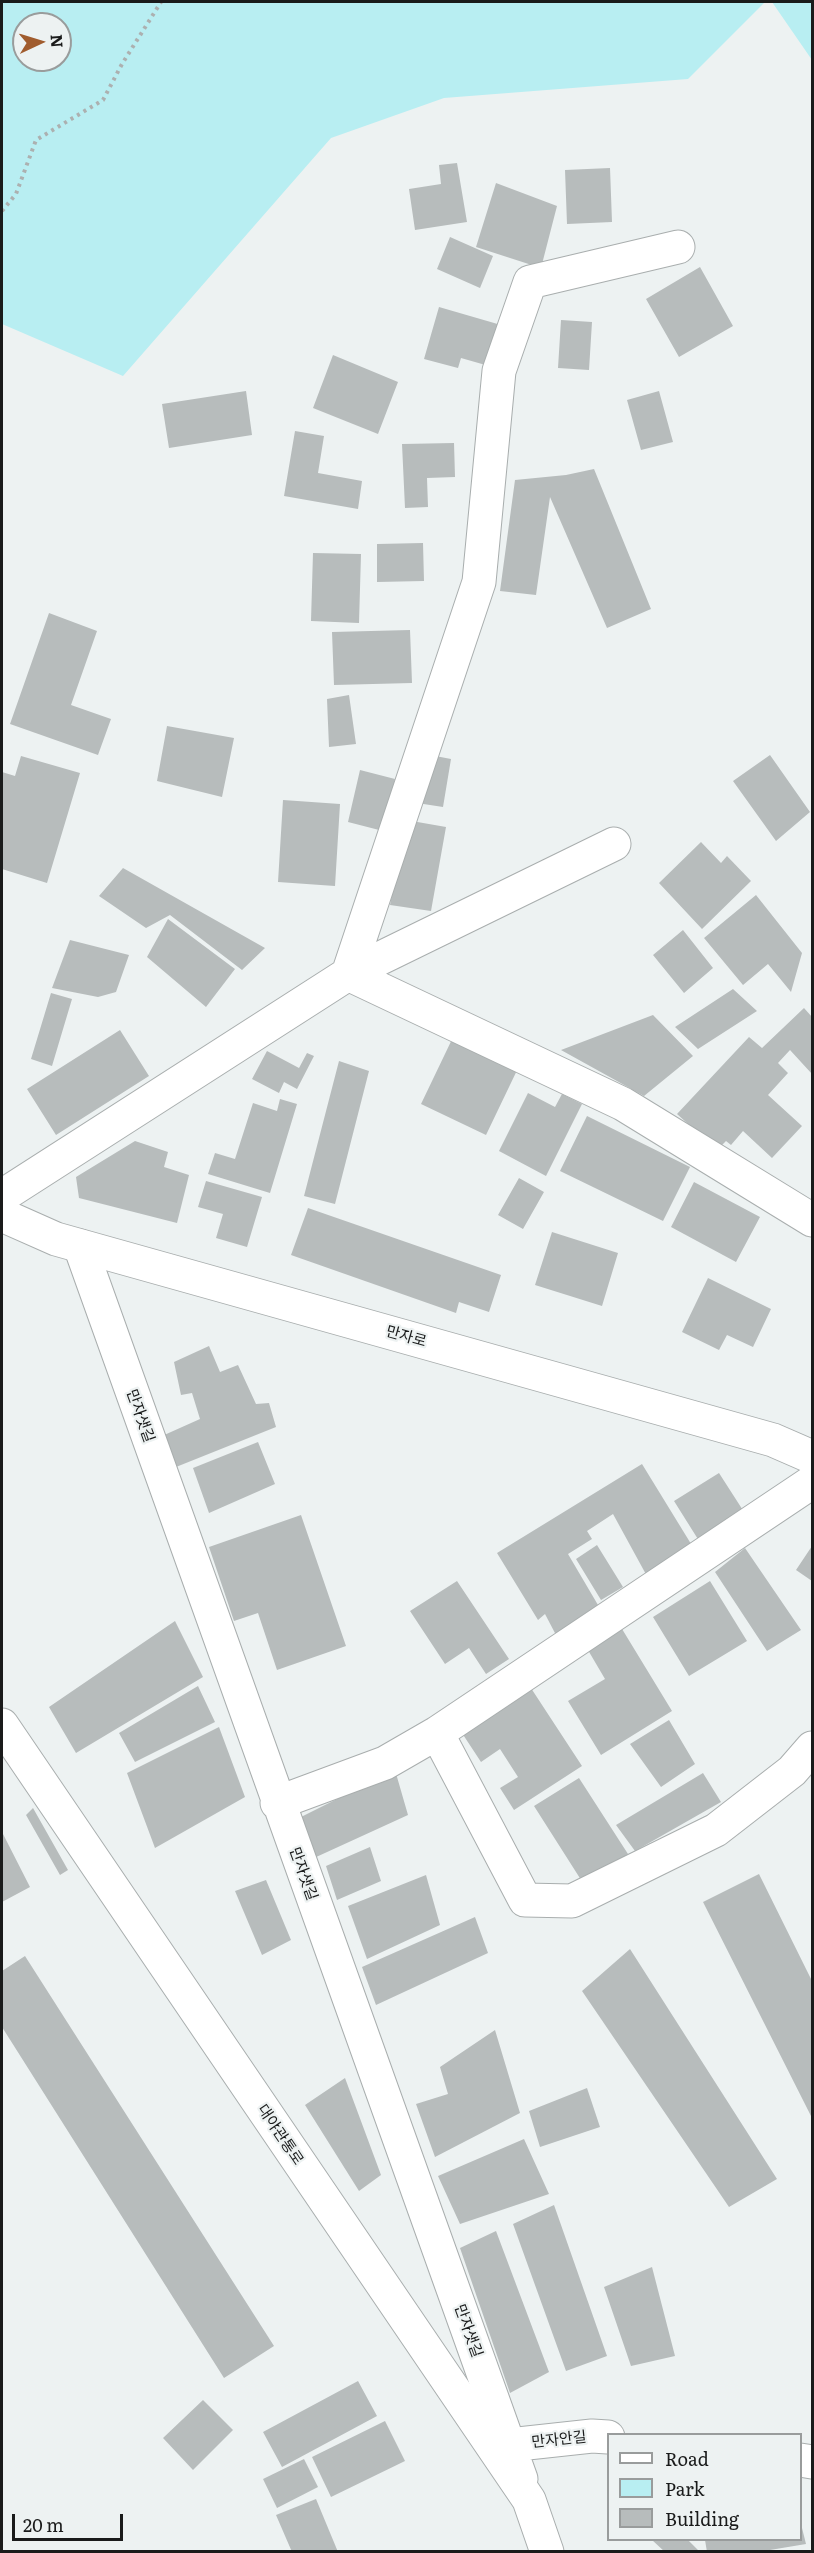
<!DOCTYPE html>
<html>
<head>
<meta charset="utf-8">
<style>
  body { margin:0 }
  #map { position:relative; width:814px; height:2553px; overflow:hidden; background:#edf2f2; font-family:Literata,serif }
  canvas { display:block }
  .frame { position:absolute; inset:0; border:3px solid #1a1b1b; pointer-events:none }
  .legend { position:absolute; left:607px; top:2433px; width:195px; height:108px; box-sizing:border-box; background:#edf2f2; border:2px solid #999c9c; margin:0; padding:8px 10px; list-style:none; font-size:18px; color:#1a1b1b }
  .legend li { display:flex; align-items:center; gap:12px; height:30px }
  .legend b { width:30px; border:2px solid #999c9c }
  .north { position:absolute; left:12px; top:12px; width:60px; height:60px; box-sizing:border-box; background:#edf2f2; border:2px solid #999c9c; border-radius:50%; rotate:86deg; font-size:16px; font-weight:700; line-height:24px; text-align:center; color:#1a1b1b }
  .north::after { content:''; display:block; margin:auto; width:21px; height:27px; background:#a05c2e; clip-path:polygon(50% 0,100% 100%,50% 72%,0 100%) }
  .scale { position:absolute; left:12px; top:2514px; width:111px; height:27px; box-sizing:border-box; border:3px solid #1a1b1b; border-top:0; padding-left:8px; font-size:18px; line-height:21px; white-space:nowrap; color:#1a1b1b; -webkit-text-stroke:4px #edf2f2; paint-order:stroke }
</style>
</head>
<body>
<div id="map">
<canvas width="814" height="2553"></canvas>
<div class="frame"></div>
<ul class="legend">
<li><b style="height:8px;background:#fff"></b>Road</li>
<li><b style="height:16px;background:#b8eef2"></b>Park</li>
<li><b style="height:16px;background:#b7bcbc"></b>Building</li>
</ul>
<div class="north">N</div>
<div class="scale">20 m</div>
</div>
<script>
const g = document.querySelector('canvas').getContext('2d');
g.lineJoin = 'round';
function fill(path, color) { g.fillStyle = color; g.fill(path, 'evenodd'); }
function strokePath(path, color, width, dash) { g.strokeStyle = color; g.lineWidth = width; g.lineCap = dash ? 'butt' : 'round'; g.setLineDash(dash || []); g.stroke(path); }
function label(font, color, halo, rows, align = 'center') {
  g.font = font + ' Literata,"Noto Sans KR",serif'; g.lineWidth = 4.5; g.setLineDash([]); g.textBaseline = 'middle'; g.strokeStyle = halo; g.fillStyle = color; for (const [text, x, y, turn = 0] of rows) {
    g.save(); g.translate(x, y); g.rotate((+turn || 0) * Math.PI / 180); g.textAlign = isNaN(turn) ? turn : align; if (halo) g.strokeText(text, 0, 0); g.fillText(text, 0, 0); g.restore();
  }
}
const green = new Path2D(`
  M2,2H765L688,79L444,98L331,138L123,376L2,324ZM24,24H60V60H24Z
  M772,2H812V60Z`);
const building = new Path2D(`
  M457,163L467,222L415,230L409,189L441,184L439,165Z
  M610,168L612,222L567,224L565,170Z
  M496,183L557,206L541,268L476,247Z
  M450,237L493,256L480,288L437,269Z
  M700,267L733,326L679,357L646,299Z
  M439,307L501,325L489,366L461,358L458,368L424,359Z
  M561,320L592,322L589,370L558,368Z
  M333,355L398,382L378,434L313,408Z
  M246,391L252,435L169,448L162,404Z
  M659,391L673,442L641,450L627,400Z
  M295,431L324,436L318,473L362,481L358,509L284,496Z
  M454,443L455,477L427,478L428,507L405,508L402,444Z
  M594,469L651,609L607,628L550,497L536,595L500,591L515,480L566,475Z
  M423,543L424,581L377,582V544Z
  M313,553L361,554L359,623L311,621Z
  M49,613L97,631L71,705L111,719L98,755L10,724Z
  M410,630L412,683L334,685L332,632Z
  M349,695L356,744L329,747L327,699Z
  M167,726L234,738L222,797L157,781Z
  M425,754L451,759L443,807L417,803Z
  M770,755L810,812L776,841L733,781Z
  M21,756L80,773L47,883L2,869V772L15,776Z
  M360,770L395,779L383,831L348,822Z
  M283,800L340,804L335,886L278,882Z
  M406,820L446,827L431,911L390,905Z
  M701,842L721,863L727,856L751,881L702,929L659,883Z
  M123,868L265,948L242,970L170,915L146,928L99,896Z
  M756,895L802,953L791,992L768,964L743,985L704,938Z
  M168,919L235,969L206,1007L147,957Z
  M683,930L713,968L684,993L653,955Z
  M70,940L129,955L116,992L98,997L52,988Z
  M733,989L757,1011L698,1049L675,1027Z
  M51,993L72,999L52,1066L31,1059Z
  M804,1008L812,1017V1074L790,1050L778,1063L788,1073L768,1095L802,1126L772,1158L743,1131L731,1145L726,1141L717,1150L677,1114L749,1037L762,1048Z
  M653,1015L693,1056L644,1096L561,1050Z
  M120,1030L149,1076L56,1135L27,1089Z
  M456,1031L521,1062L486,1135L421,1104Z
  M267,1051L299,1068L307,1053L314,1056L297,1089L284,1082L279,1093L252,1079Z
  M339,1061L369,1071L335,1204L304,1196Z
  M528,1093L555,1107L562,1094L582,1104L546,1176L499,1151Z
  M280,1099L297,1104L270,1193L208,1174L215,1153L235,1159L253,1103L277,1111Z
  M587,1116L690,1167L663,1221L560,1171Z
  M135,1141L168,1152L164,1167L189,1175L177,1223L79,1198L76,1177Z
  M519,1178L544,1192L523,1229L498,1215Z
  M206,1181L262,1197L247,1247L216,1238L223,1214L198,1207Z
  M694,1182L760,1217L736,1262L671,1227Z
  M308,1208L501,1275L489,1312L459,1302L456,1313L291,1255Z
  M552,1232L618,1253L602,1306L535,1285Z
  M708,1278L771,1309L753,1347L727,1335L719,1350L682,1332Z
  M209,1346L220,1372L238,1365L256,1404L269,1403L276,1427L171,1469L162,1436L200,1419L192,1393L181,1395L174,1362Z
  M258,1442L275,1484L209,1513L193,1468Z
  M642,1464L696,1552L648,1578L613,1514L587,1531L592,1539L568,1554L598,1605L556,1635L545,1614L538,1620L497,1553Z
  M719,1473L746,1515L701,1544L674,1501Z
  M301,1515L346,1646L277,1670L258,1613L234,1621L209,1547Z
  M597,1545L623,1587L601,1600L576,1559Z
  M812,1546V1581L796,1570Z
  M745,1548L801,1630L767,1651L715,1572Z
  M457,1581L509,1659L486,1674L469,1648L445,1664L410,1611Z
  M710,1581L747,1641L689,1676L653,1617Z
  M175,1621L203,1677L76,1753L49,1707Z
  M619,1624L672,1711L601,1755L568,1701L605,1679L585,1645Z
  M527,1682L582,1766L514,1810L500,1788L518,1777L500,1749L481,1762L458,1727Z
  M198,1686L215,1722L135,1762L119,1733Z
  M669,1720L695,1764L661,1787L630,1744Z
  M219,1727L245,1797L155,1848L127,1773Z
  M395,1770L408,1815L314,1858L301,1817Z
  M703,1773L721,1802L635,1851L616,1825Z
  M579,1778L628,1854L583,1883L534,1806Z
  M33,1808L68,1870L60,1875L26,1815Z
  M2,1832L30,1887L2,1902Z
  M370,1847L381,1881L337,1900L326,1866Z
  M759,1874L812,1981V2115L811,2116L703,1902Z
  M426,1875L440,1925L367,1959L348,1906Z
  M266,1880L291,1940L262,1955L235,1891Z
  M475,1917L488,1953L376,2005L362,1967Z
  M630,1949L777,2179L729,2207L582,1991Z
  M25,1956L274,2346L224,2378L2,2027V1971Z
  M495,2030L520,2113L435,2157L416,2104L448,2094L440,2067Z
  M345,2078L381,2175L359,2191L305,2105Z
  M587,2088L600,2127L540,2147L529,2111Z
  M524,2139L549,2194L460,2224L438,2176Z
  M554,2205L607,2356L566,2371L513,2224Z
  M496,2231L549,2372L510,2393L460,2248Z
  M652,2267L675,2356L631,2366L604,2287Z
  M358,2381L377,2416L282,2467L263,2432Z
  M203,2400L233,2430L193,2470L163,2438Z
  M385,2421L405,2461L331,2497L312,2457Z
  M304,2459L318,2487L277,2508L263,2479Z
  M316,2499L338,2552H292L276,2515Z
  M800,2520L806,2544L758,2552H707L705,2540H800Z
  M652,2540H688L700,2552H665Z`);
const path = new Path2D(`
  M2,211L16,194L36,140L103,100L122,64L161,2`);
const minor = new Path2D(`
  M678,247L530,282L499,371L479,582L348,974L623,1104L812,1220
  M2,1196L348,974L614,844
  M80,1246L521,2479
  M437,1733L525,1900L572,1901L716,1830L792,1771L812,1748
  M277,1803L385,1763L437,1733L812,1482
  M509,2445L592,2436L608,2437
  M800,2460L812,2462`);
const tertiary = new Path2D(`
  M2,1215L56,1239L773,1440L812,1457
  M2,1725L529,2500L547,2552`);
const streetNames = [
  ["만자로",406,1337,16],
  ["만자샛길",140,1416,70],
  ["만자샛길",303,1874,70],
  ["대야관통로",280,2135,56],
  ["만자샛길",468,2331,70],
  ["만자안길",559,2440,-6]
];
fill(green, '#b8eef2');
fill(building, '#b7bcbc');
strokePath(minor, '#a9aeae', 35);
strokePath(tertiary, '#a9aeae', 35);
strokePath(path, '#acb0b0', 4, [3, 4.5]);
strokePath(minor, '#fff', 33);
strokePath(tertiary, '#fff', 33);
label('15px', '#1a1b1b', '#edf2f2', streetNames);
</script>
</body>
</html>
